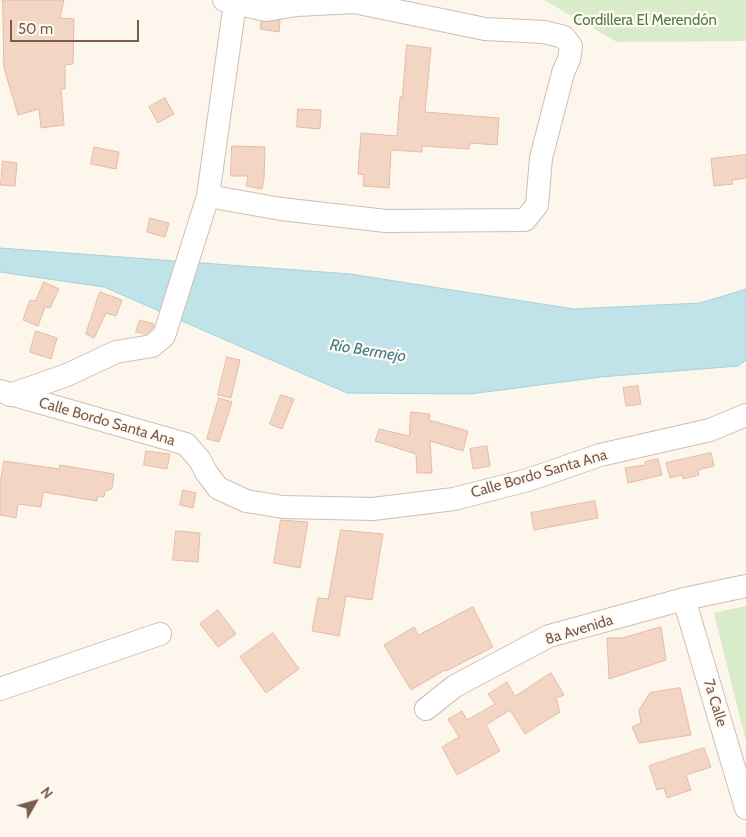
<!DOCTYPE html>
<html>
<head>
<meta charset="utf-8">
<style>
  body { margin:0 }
  #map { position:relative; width:746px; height:837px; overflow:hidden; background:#fdf6ec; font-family:Cabin,sans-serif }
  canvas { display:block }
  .north { position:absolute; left:10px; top:777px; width:50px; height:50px; -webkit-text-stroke:4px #fffaf3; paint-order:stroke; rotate:52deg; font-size:14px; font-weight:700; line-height:20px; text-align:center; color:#7a5c4d }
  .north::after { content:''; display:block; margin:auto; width:18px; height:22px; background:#7a5c4d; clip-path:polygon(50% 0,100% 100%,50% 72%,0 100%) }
  .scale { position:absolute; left:10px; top:20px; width:129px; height:22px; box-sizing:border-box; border:2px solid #7a5c4d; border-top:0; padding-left:6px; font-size:15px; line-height:18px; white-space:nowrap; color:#7a5c4d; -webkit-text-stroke:4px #fffaf3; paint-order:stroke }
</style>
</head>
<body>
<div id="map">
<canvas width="746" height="837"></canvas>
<div class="north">N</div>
<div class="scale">50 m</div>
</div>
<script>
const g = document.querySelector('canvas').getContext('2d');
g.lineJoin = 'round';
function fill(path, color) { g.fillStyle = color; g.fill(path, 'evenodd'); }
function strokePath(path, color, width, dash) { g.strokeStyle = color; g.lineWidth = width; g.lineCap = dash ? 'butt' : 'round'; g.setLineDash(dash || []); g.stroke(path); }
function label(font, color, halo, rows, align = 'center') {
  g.font = font + ' Cabin,sans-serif'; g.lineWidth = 4.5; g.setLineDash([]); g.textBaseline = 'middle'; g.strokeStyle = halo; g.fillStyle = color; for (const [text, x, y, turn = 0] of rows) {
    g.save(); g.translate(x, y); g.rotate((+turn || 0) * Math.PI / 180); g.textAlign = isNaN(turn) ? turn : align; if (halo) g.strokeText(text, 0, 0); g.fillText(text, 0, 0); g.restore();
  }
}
const green = new Path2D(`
  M544,0H746V41L617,42Z
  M746,606V741L714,613Z`);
const water = new Path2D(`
  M0,248L350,274L574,309L700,303L746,289V360L738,366L601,377L470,394L347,393L104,287L0,272Z`);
const building = new Path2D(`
  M3,0H64L60,18L74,19L73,64L65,65V89H61L64,125L41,128L39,109L18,115L4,68Z
  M280,21L279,32L260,29L261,22Z
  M407,45L431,48L425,112L499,118L497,145L470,143L469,149L422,146V152L391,150L389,188L363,186L364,175L358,174L361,133L397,136L400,97H402Z
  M165,98L174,114L158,123L149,107Z
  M298,109L321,110L320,129L297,127Z
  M232,146L265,147L264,179L262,189L246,186L248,176H231Z
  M94,147L119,152L116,169L91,164Z
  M746,155V178L732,180L733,184L714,186L711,159Z
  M3,161L17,163L15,186L1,185Z
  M150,218L169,223L165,237L147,232Z
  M44,282L59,289L50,308L45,307L38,326L23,320L30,300L35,301Z
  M100,292L122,300L116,316L106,313L94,338L86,334Z
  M140,320L154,324L153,328L146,334L136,332Z
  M36,331L57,338L51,359L30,352Z
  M227,357L240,360L231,398L218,395Z
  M638,386L641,404L626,406L623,388Z
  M281,395L294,399L282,429L270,424Z
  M219,398L232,402L219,442L207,439Z
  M411,412L430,414L429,420L468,431L463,451L430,441L432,473H417L416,454L375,441L379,429L409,436Z
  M487,446L490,466L473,469L470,449Z
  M146,451L170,454L167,469L144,465Z
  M711,453L714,466L698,470L699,475L683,479L682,475L670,478L666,463Z
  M658,459L662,475L628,483L625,468L645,465V462Z
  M4,461L59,469L60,465L114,474L112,489L105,491L104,497L98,496L97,501L43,492L41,507L18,504L16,518L0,515V485Z
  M183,490L196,493L193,508L180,505Z
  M595,501L598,518L534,530L531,513Z
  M281,520L308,522L300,568L274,563Z
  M341,530L383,534L372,600L346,596L339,636L312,631L318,598L328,599Z
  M176,531L200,533L198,562L173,560Z
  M473,607L493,647L446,671L445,670L411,690L384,645L414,627L418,635Z
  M218,610L236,634L218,647L200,624Z
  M661,627L666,660L609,679L607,638H622Z
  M273,633L299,669L266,693L240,657Z
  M551,673L564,695L556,698L560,712L525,734L510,710L486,725L500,751L457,775L442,747L459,737L448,719L462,711L467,720L495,704L488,694L507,682L515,696Z
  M680,688L691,735L639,743L632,727L641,723L639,710L650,693Z
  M704,748L711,767L686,775L691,790L667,798L664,788L657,790L649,766Z`);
const minor = new Path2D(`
  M208,196L281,209L386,221L525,220L537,205L541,158L563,73L569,59L571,46L564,37L544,32L485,29L354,2L297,5L266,10L235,3V0
  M0,391L186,444L200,460L206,472L218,488L246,501L283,507L373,509L454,499L528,480L600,455L710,430L746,415
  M10,395L67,375L116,352L152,346L164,336L208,196L235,3L224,0
  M684,599L746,808
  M0,689L160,634
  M426,709L455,686L549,636L684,599L746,586`);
const parkNames = [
  ["Cordillera El Merendón",645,21]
];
const streetNames = [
  ["Calle Bordo Santa Ana",107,422,16],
  ["Calle Bordo Santa Ana",539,474,-16],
  ["8a Avenida",579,630,-17],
  ["7a Calle",715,703,73]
];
const waterNames = [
  ["Río Bermejo",368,351,9]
];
fill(green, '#d8ecc9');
fill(water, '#bfe3e8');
strokePath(water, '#a5d3da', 1);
fill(building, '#f3d5c3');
strokePath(building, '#e6bba3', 1);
strokePath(minor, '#d1beb0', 24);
strokePath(minor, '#fff', 22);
label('15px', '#537a41', '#fffaf3', parkNames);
label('15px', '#7a5c4d', '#fffaf3', streetNames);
label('italic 16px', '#437c86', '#fffaf3', waterNames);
</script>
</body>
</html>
